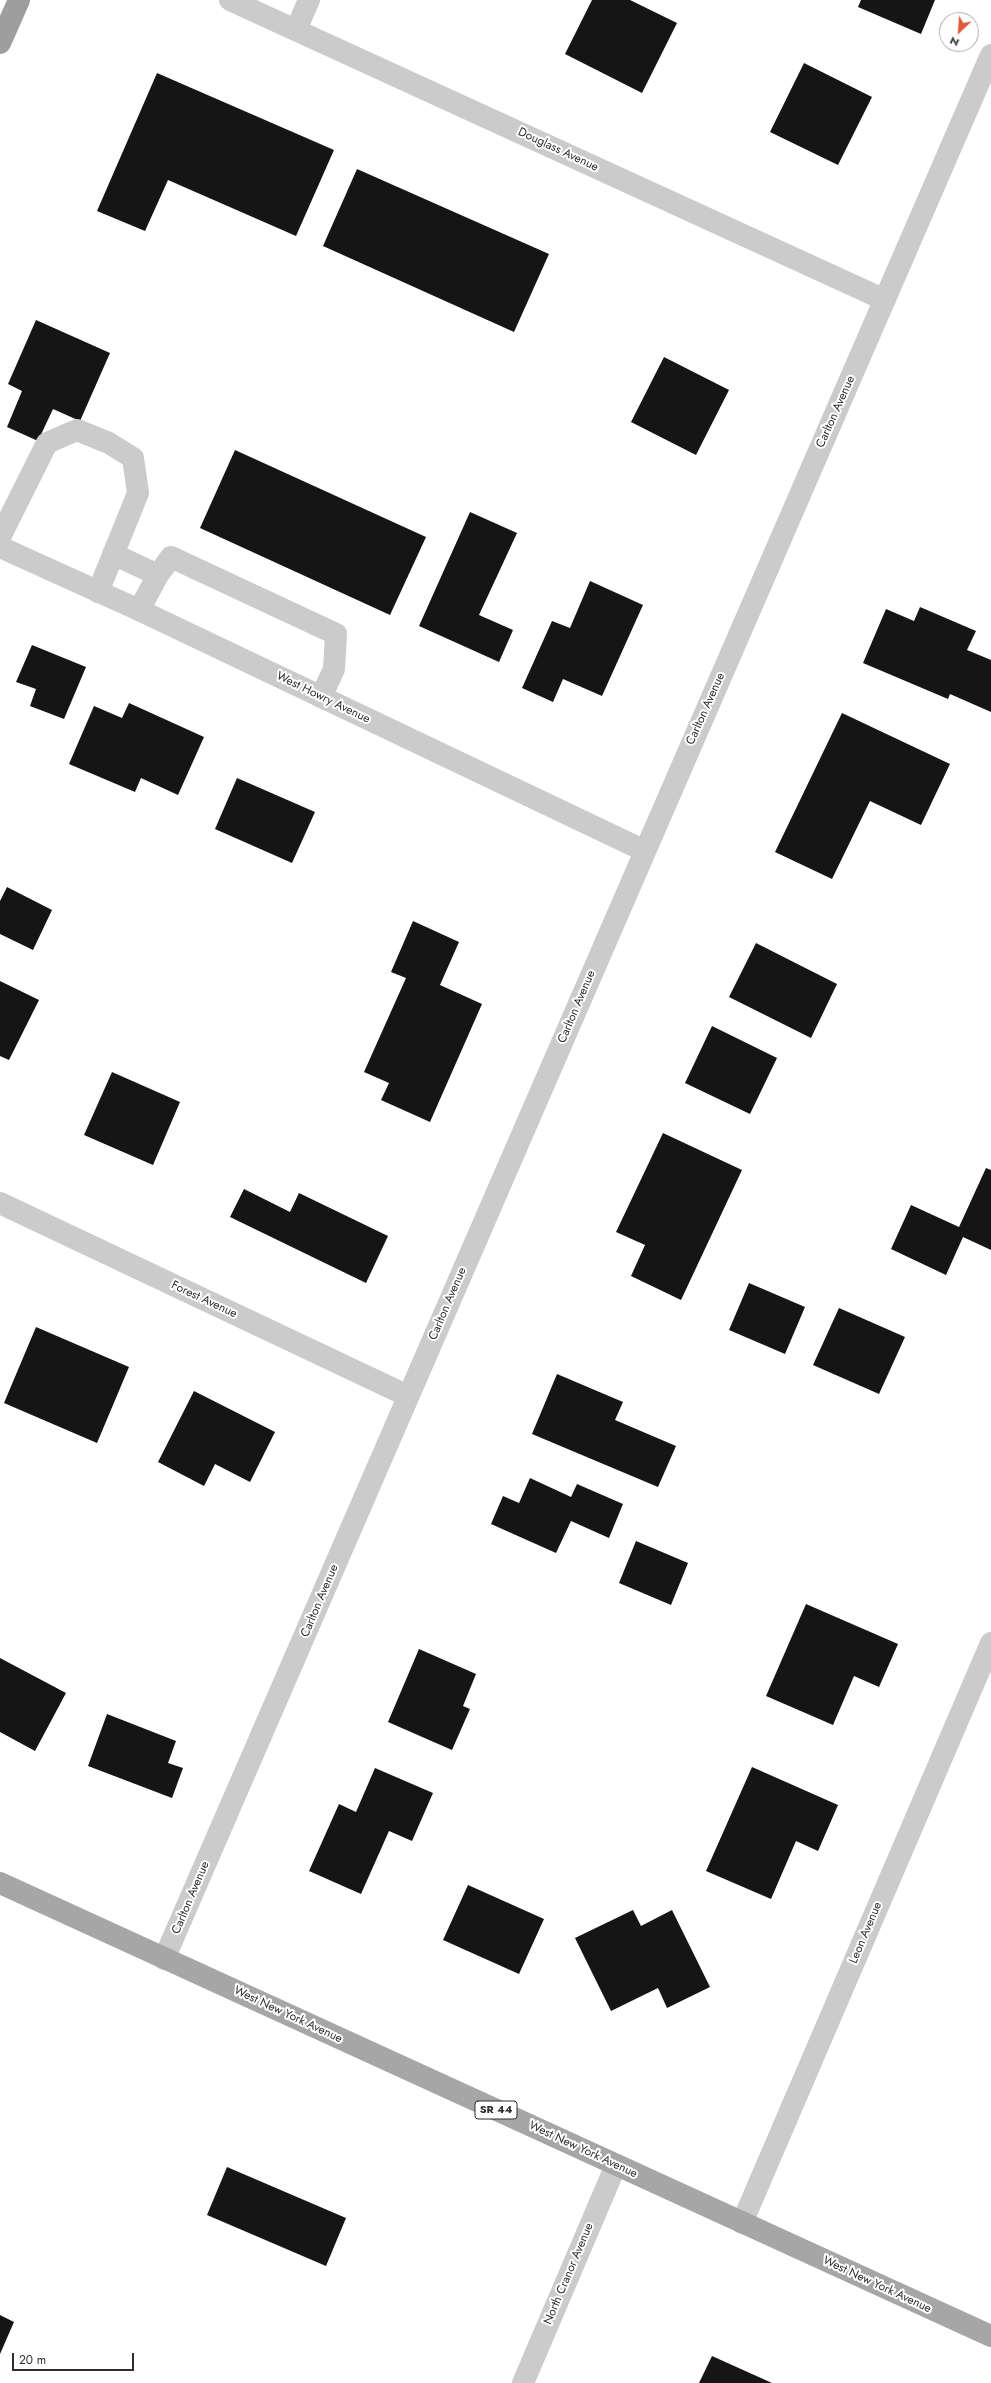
<!DOCTYPE html>
<html>
<head>
<meta charset="utf-8">
<style>
  body { margin:0 }
  #map { position:relative; width:991px; height:2383px; overflow:hidden; background:#fff; font-family:Jost,sans-serif }
  canvas { display:block }
  .north { position:absolute; left:939px; top:12px; width:40px; height:40px; box-sizing:border-box; background:#fff; border:1px solid #ababab; border-radius:50%; rotate:205deg; font-size:11px; font-weight:700; line-height:16px; text-align:center; color:#2e2e2e }
  .north::after { content:''; display:block; margin:auto; width:14px; height:18px; background:#df5a36; clip-path:polygon(50% 0,100% 100%,50% 72%,0 100%) }
  .scale { position:absolute; left:12px; top:2353px; width:122px; height:18px; box-sizing:border-box; border:2px solid #2e2e2e; border-top:0; padding-left:5px; font-size:12px; line-height:14px; white-space:nowrap; color:#2e2e2e; -webkit-text-stroke:3px #fff; paint-order:stroke }
</style>
</head>
<body>
<div id="map">
<canvas width="991" height="2383"></canvas>
<div class="north">N</div>
<div class="scale">20 m</div>
</div>
<script>
const g = document.querySelector('canvas').getContext('2d');
g.lineJoin = 'round';
function fill(path, color) { g.fillStyle = color; g.fill(path, 'evenodd'); }
function strokePath(path, color, width, dash) { g.strokeStyle = color; g.lineWidth = width; g.lineCap = dash ? 'butt' : 'round'; g.setLineDash(dash || []); g.stroke(path); }
function label(font, color, halo, rows, align = 'center') {
  g.font = font + ' Jost,sans-serif'; g.lineWidth = 4; g.setLineDash([]); g.textBaseline = 'middle'; g.strokeStyle = halo; g.fillStyle = color; for (const [text, x, y, turn = 0] of rows) {
    g.save(); g.translate(x, y); g.rotate((+turn || 0) * Math.PI / 180); g.textAlign = isNaN(turn) ? turn : align; if (halo) g.strokeText(text, 0, 0); g.fillText(text, 0, 0); g.restore();
  }
}
const building = new Path2D(`
  M592,0H630L677,23L642,93L565,54Z
  M861,0H935L921,34L858,7Z
  M804,63L872,97L838,165L770,132Z
  M157,73L334,150L296,236L168,180L145,231L97,211Z
  M357,169L549,254L514,332L323,246Z
  M36,320L110,353L80,421L53,409L38,441L7,427L22,391L8,384Z
  M664,357L729,390L696,455L631,422Z
  M235,450L426,537L390,615L200,528Z
  M470,512L517,533L479,615L513,630L499,662L419,626Z
  M590,581L643,605L602,696L563,679L553,702L522,688L552,621L570,628Z
  M920,607L976,631L967,650L991,660V712L950,694L948,699L863,663L886,609L914,621Z
  M32,645L86,667L64,719L30,706L36,689L16,682Z
  M129,703L204,737L178,795L141,778L135,792L69,764L94,706L122,718Z
  M842,713L950,764L921,825L870,801L832,879L775,852Z
  M237,778L315,812L292,863L215,829Z
  M7,887L52,910L33,950L0,934V901Z
  M413,921L459,942L440,985L482,1004L430,1122L381,1100L389,1083L364,1072L406,978L391,972Z
  M756,943L837,984L811,1038L729,997Z
  M0,981L39,1000L9,1060L0,1056Z
  M712,1026L777,1058L750,1114L685,1083Z
  M112,1072L180,1102L153,1165L84,1135Z
  M663,1133L742,1170L681,1300L631,1276L645,1245L616,1232Z
  M986,1168L991,1170V1250L963,1237L946,1275L891,1249L911,1205L959,1227Z
  M244,1189L290,1212L299,1193L388,1236L366,1283L230,1217Z
  M749,1283L805,1307L785,1354L729,1330Z
  M839,1308L905,1337L879,1394L813,1365Z
  M36,1327L129,1367L97,1443L4,1403Z
  M557,1374L623,1402L615,1420L676,1446L658,1487L532,1434Z
  M194,1391L275,1432L250,1482L215,1464L204,1486L158,1462Z
  M530,1478L571,1497L577,1484L623,1504L609,1538L571,1521L556,1553L491,1524L503,1496L519,1503Z
  M636,1541L688,1563L671,1605L619,1583Z
  M806,1604L898,1644L879,1687L854,1676L833,1725L766,1696Z
  M419,1649L476,1674L463,1706L470,1709L452,1750L388,1722Z
  M0,1658L66,1693L35,1751L0,1732Z
  M107,1714L176,1741L168,1763L183,1768L172,1798L88,1766Z
  M752,1767L838,1805L818,1851L796,1841L771,1899L706,1871Z
  M375,1768L433,1793L412,1841L389,1831L361,1894L309,1871L339,1804L356,1812Z
  M468,1885L544,1919L519,1974L443,1940Z
  M633,1910L641,1926L672,1910L710,1987L667,2008L658,1988L611,2011L575,1938Z
  M227,2167L346,2218L326,2266L207,2215Z
  M0,2315L14,2322L0,2354Z
  M712,2356L772,2383H699Z`);
const service = new Path2D(`
  M296,30L309,0
  M0,537L47,443L77,430L109,443L133,458L138,493L98,592
  M113,554L158,575
  M139,610L158,575L171,557L336,634L334,669L321,697`);
const minor = new Path2D(`
  M230,0L885,300
  M0,547L139,610L645,851
  M0,1203L408,1396
  M164,1959L991,55
  M742,2223L991,1643
  M523,2383L616,2165`);
const primary = new Path2D(`
  M0,1883L991,2336`);
const trunk = new Path2D(`
  M0,43L19,0`);
const shields = [
  [496,2110,42]
];
const shieldNames = [
  ["SR 44",496,2110]
];
const streetNames = [
  ["Douglass Avenue",558,150,25],
  ["Carlton Avenue",836,412,-66],
  ["West Howry Avenue",323,698,26],
  ["Carlton Avenue",706,709,-66],
  ["Carlton Avenue",577,1007,-67],
  ["Forest Avenue",204,1300,25],
  ["Carlton Avenue",448,1304,-67],
  ["Carlton Avenue",320,1601,-67],
  ["Carlton Avenue",191,1898,-67],
  ["Leon Avenue",866,1933,-67],
  ["West New York Avenue",288,2015,25],
  ["West New York Avenue",583,2150,25],
  ["North Cranor Avenue",569,2274,-67],
  ["West New York Avenue",877,2285,25]
];
fill(building, '#151515');
strokePath(service, '#cbcbcb', 22);
strokePath(minor, '#cbcbcb', 22);
strokePath(primary, '#a6a6a6', 22);
strokePath(trunk, '#9e9e9e', 22);
for (const [x, y, w] of shields) { const box = new Path2D(); box.roundRect(x - w / 2, y - 9, w, 18, 3); g.fillStyle = '#fff'; g.fill(box); strokePath(box, '#2e2e2e', 1); }
label('bold 11px', '#2e2e2e', null, shieldNames);
label('12px', '#2e2e2e', '#fff', streetNames);
</script>
</body>
</html>
